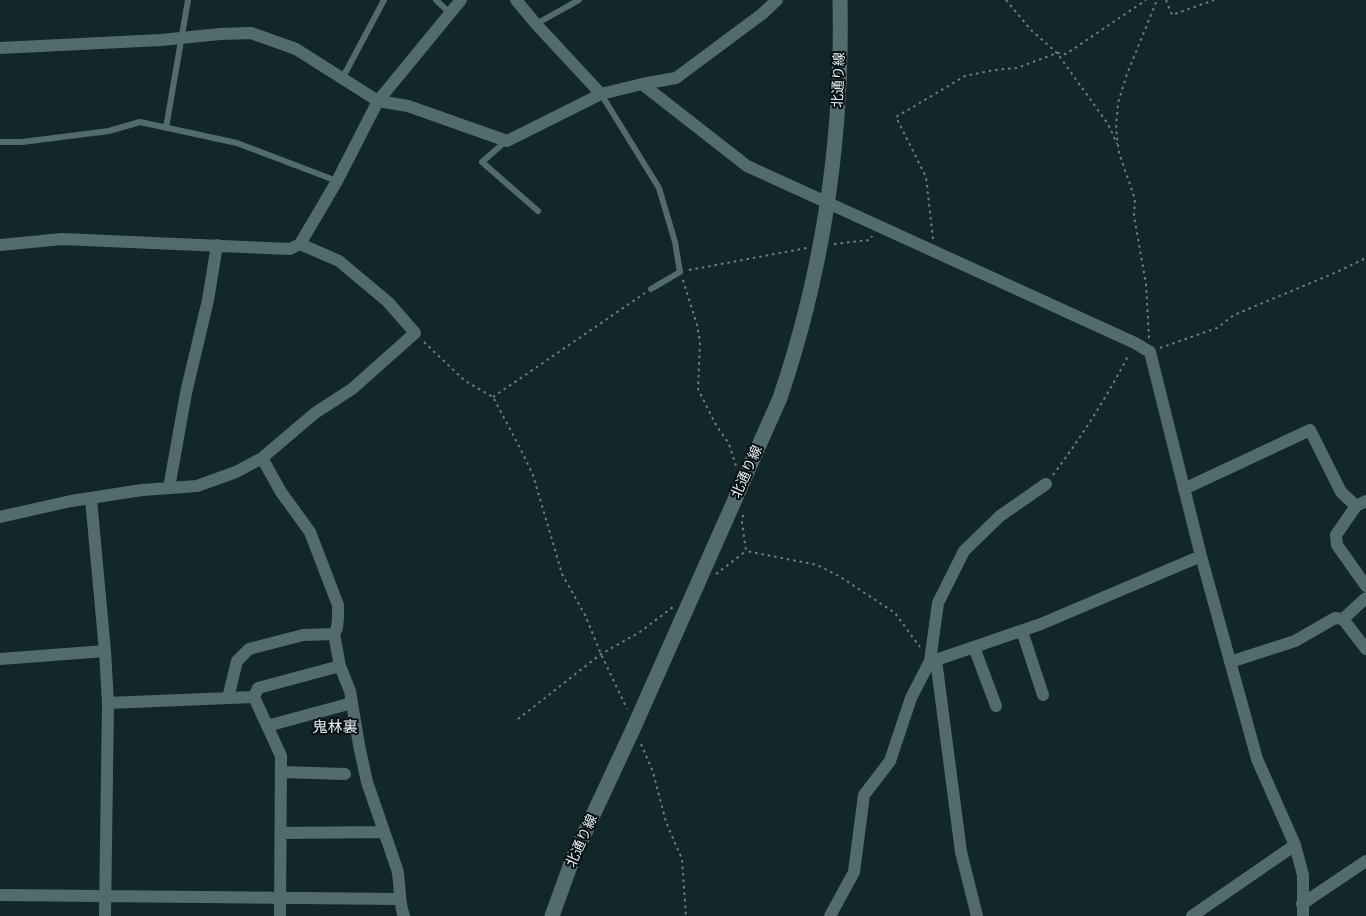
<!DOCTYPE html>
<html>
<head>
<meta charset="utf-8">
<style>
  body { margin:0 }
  canvas { display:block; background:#112729 }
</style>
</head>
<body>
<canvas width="1366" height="916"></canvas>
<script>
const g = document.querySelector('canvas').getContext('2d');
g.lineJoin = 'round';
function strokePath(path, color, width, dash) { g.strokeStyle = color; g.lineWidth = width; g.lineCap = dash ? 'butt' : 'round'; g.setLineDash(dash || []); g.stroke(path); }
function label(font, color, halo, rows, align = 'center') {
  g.font = font + ' Rubik,"Noto Sans JP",sans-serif'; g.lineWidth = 4; g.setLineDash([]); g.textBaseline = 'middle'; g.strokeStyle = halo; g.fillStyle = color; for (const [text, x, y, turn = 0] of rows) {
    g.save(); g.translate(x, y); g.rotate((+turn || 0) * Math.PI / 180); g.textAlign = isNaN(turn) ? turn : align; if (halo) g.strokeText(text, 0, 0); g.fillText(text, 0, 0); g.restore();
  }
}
const path = new Path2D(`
  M1006,0L1031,30L1057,53L1108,124L1117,144
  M1166,0L1172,15L1214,0
  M933,239L926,177L896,117L965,76L994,70L1017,68L1057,53L1066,54L1146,0
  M834,244L870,240L872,236
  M689,270L807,248
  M683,280L697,325L700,342L698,389L716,425L729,444L736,466
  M1149,338L1146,284L1134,216L1135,199L1119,153L1116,129L1118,103L1127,74L1157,0
  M424,342L465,381L493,397L520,448L533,475L562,574L585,615L601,654L627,709
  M1160,348L1217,328L1234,315L1337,272L1366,258
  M493,397L645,293
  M1053,475C1082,436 1107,397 1129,354
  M743,515L742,523L746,551L817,565L839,576L895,613L920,647
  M716,574L746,551
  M518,719L601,654L640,632L673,607
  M641,744L653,772L666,822L682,859L686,916`);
const lane = new Path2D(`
  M436,0L450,13
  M536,24L579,0
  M342,79L384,0
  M601,94L659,188L675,242L680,272L651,289
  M166,128L188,0
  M506,141L482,162L538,211
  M0,142H22L109,131L140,122L237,143L337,181`);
const street = new Path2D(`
  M516,0L536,24L601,94
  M0,48L161,40L220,34L251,33L296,49L378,101L408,106L507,141L601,94L642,84L676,78L762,14L777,0
  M642,84L747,166L1135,343L1150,352L1201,556L1257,759L1295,845L1303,875V916
  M0,245L62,239L290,249L300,244L337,181L378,101L461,0
  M262,458L281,492L310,532L338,605V618L337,628L334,634L340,666L350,691L359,745L367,782L397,869C401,885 398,901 404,916
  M169,488L186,393L208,300L217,245
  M1184,489L1310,430L1341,492L1356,506
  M91,499L105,651L108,703L105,916
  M1366,501L1356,506L1336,535L1337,545L1366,586
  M0,517L71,501L142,490L197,486L236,472L262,458L315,413L352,389L415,333L388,302L339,261L300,244
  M1343,619L1366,649
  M1022,631L1043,695
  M974,647L996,706
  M0,659L105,651
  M936,660L961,852L977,916
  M930,661L936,660L1041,624L1201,556
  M1230,662L1295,641L1335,618L1343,619L1366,598
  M254,697L258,688L340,666
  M228,698L237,661L249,649L303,635L334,634
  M108,703L254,697L281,756L280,916
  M267,726L352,703
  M281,772L345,774
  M281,833L384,832
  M0,895L400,899
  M1302,904L1366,861
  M830,916L854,872L864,795L890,761L911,698L930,661L938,603L964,551L1000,516L1046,484
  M1192,916L1295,845`);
const secondary = new Path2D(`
  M552,916L573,858L634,727L780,398C823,271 843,135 840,0`);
const streetNames = [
  ["北通り線",839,80,-88],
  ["北通り線",747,472,-66],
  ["北通り線",582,841,-66]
];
const neighbourhoodNames = [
  ["鬼林裏",335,728]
];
strokePath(path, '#6d7f81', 2, [2.5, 4]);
strokePath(lane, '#546b6d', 6);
strokePath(street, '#546b6d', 12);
strokePath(secondary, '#546b6d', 15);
label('14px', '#e4f1f2', '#060e0f', streetNames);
label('15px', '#e4f1f2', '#060e0f', neighbourhoodNames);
</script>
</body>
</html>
